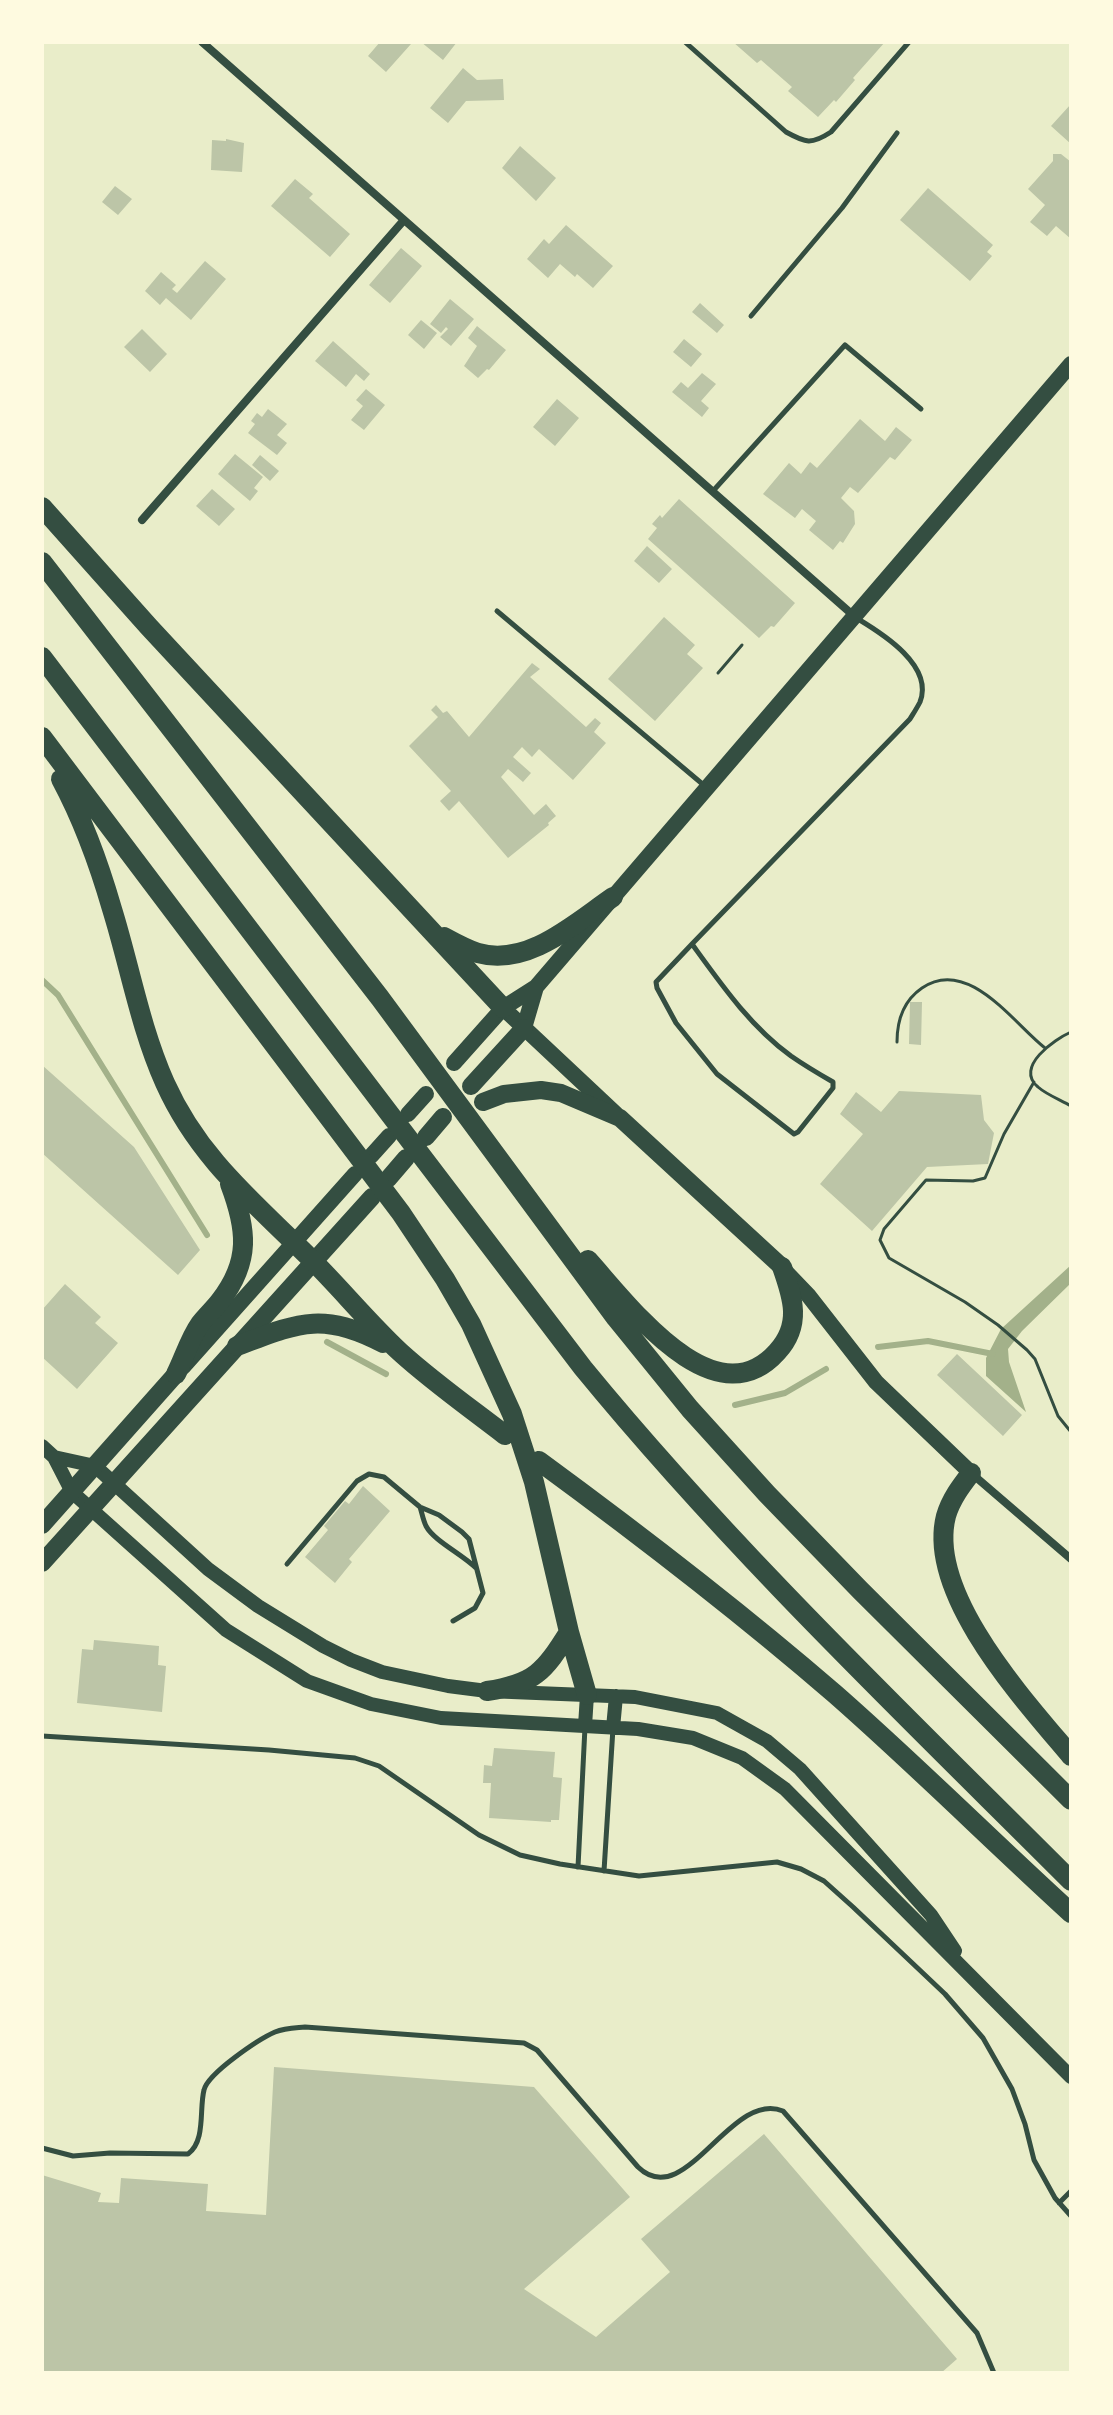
<!DOCTYPE html>
<html>
<head>
<meta charset="utf-8">
<style>
  body { margin:0 }
  #map { position:relative; width:1113px; height:2415px; overflow:hidden; background:#e9edc9; font-family:Cabin,sans-serif }
  canvas { display:block }
  .frame { position:absolute; inset:0; border:44px solid #fefae0; pointer-events:none }
</style>
</head>
<body>
<div id="map">
<canvas width="1113" height="2415"></canvas>
<div class="frame"></div>
</div>
<script>
const g = document.querySelector('canvas').getContext('2d');
g.lineJoin = 'round';
function fill(path, color) { g.fillStyle = color; g.fill(path, 'evenodd'); }
function strokePath(path, color, width, dash) { g.strokeStyle = color; g.lineWidth = width; g.lineCap = dash ? 'butt' : 'round'; g.setLineDash(dash || []); g.stroke(path); }
const water = new Path2D(`
  M1071,1265V1283L1022,1331L1008,1349L1009,1362L1026,1412L986,1376V1358L1001,1329Z`);
const stream = new Path2D(`
  M42,980L58,995L207,1235
  M327,1342L386,1374
  M878,1347L928,1341L993,1354
  M735,1405L785,1393L826,1369`);
const building = new Path2D(`
  M380,42L411,44L386,72L368,56Z
  M421,42H457L443,60Z
  M733,42H885L853,78L855,80L836,102L834,100L818,117L788,91L792,87L761,60L757,63Z
  M463,68L477,80L503,79L504,100L466,101L448,123L430,108Z
  M1071,104V144L1051,126Z
  M226,139L244,143L242,172L211,170L212,140L226,141Z
  M520,146L556,178L536,201L502,168Z
  M1053,154H1061L1071,162V239L1056,226L1047,236L1030,222L1045,205L1028,189L1053,161Z
  M295,179L313,194L309,198L350,234L330,257L271,206Z
  M115,186L132,199L118,215L102,202Z
  M928,188L993,245L987,252L992,256L970,281L900,220Z
  M566,225L613,266L593,288L577,274L575,277L560,264L548,278L527,259L544,239L549,244Z
  M401,248L422,266L390,303L369,285Z
  M205,261L226,279L191,320L166,298L160,305L145,291L161,272L176,285L172,289L177,293Z
  M450,299L474,319L451,346L440,337L448,329L446,327L441,333L430,324Z
  M700,303L724,325L717,333L692,312Z
  M421,320L437,333L424,349L408,335Z
  M477,326L506,350L489,370L487,369L478,378L464,366L477,346L468,338Z
  M142,329L167,354L150,372L124,347Z
  M684,339L702,354L691,367L673,352Z
  M333,341L370,374L364,381L356,374L346,387L315,361Z
  M702,373L716,384L701,401L709,408L702,417L672,392L681,382L688,388Z
  M366,389L385,405L364,430L351,420L363,406L356,400Z
  M557,399L579,418L555,446L533,427Z
  M268,409L287,424L277,435L287,443L277,455L248,433L255,424L251,421L257,413L262,417Z
  M860,419L885,441L896,427L912,440L895,460L890,457L858,493L850,487L841,498L854,511L855,524L843,543L840,541L833,550L809,530L816,521L802,509L795,518L763,494L789,463L801,474L810,462L817,468Z
  M235,454L263,477L254,488L258,491L250,501L218,474Z
  M260,455L279,471L270,481L252,465Z
  M212,489L235,509L219,526L196,506Z
  M679,499L795,603L774,627L771,626L759,638L648,539L657,528L652,524L660,515L662,518Z
  M647,546L672,569L659,583L634,561Z
  M664,617L695,645L687,654L703,668L655,721L608,679Z
  M532,663L540,669L530,677L586,727L595,718L601,723L594,732L606,743L573,780L539,749L532,757L522,747L513,757L531,773L523,782L508,769L501,777L534,815L546,804L556,816L548,823L549,825L508,858L459,801L449,811L440,801L451,791L409,746L438,717L431,710L436,705L443,713L447,711L469,737Z
  M910,1002H922L921,1045L909,1044Z
  M42,1065L134,1147L200,1250L178,1275L42,1153Z
  M899,1091L981,1095L984,1120L994,1133L988,1164L927,1167L872,1231L820,1184L863,1134L840,1114L856,1092L881,1112Z
  M65,1284L101,1317L95,1323L118,1343L77,1389L42,1357V1310Z
  M957,1354L1022,1415L1003,1436L937,1375Z
  M363,1486L390,1511L349,1559L352,1562L335,1583L305,1557L328,1530L324,1526L345,1501L349,1504Z
  M94,1640L159,1646L158,1665L166,1666L162,1712L77,1703L82,1649L93,1650Z
  M494,1748L555,1752L553,1777L562,1778L559,1820H551V1822L489,1818L491,1783H483L484,1765L492,1766Z
  M274,2067L534,2087L630,2197L524,2289L596,2337L670,2272L641,2239L764,2134L957,2359L941,2373H42V2175L101,2193L98,2202L119,2203L121,2178L208,2184L206,2211L266,2215Z`);
const path = new Path2D(`
  M718,673L742,645
  M1071,1032C1055,1039 1014,1067 1038,1087C1047,1095 1061,1100 1071,1106
  M897,1042C897,1020 903,1001 922,988C968,956 1014,1024 1045,1048
  M1034,1082L1004,1134L985,1178L973,1181L926,1180L884,1229L880,1240L889,1258L965,1302L998,1325L1027,1350L1035,1359L1058,1416L1071,1432`);
const service = new Path2D(`
  M685,42L786,132C806,143 811,145 831,132L909,42
  M751,316L842,208L897,133
  M713,491L845,345L921,409
  M497,611L706,787
  M692,944C721,984 750,1026 791,1056C804,1065 819,1074 833,1082V1088L798,1132L794,1134L717,1074L676,1023L657,988L656,982L692,944L910,719C913,714 917,708 920,702C934,666 883,634 858,619
  M420,1507C422,1513 423,1520 426,1526C434,1541 462,1554 476,1568
  M287,1564L357,1481L369,1474L384,1477L420,1507L439,1515L462,1532L469,1539L483,1593L475,1608L453,1621
  M42,1736L269,1750L355,1758L379,1766L479,1835L520,1855L560,1864L639,1876L777,1862L801,1869L824,1881L853,1907L945,1994L983,2038L1012,2089L1025,2124L1034,2160L1055,2198L1071,2216
  M578,1867L585,1727
  M604,1871L613,1728
  M42,2148L73,2156L110,2153L188,2154C206,2141 199,2109 204,2090C208,2073 259,2039 275,2032C285,2028 295,2028 305,2027L524,2043L537,2050L638,2167C685,2213 731,2089 783,2111L977,2333L994,2373
  M1059,2203L1071,2191`);
const minor = new Path2D(`
  M202,42L854,616
  M142,520L404,220
  M971,1473L1071,1559`);
const tertiary = new Path2D(`
  M42,1446L54,1457L72,1492L226,1630L307,1681L371,1704L441,1718L638,1729L693,1738L742,1758L785,1789L1071,2077
  M54,1457L95,1466L208,1569L258,1606L323,1646L351,1660L382,1672L448,1686L487,1691L635,1697L717,1713L767,1741L800,1769L931,1915L955,1951
  M585,1726L587,1695
  M613,1728L616,1696`);
const secondary = new Path2D(`
  M503,1008L616,1114
  M524,1028L536,987
  M454,1063L503,1008L536,987L1071,364
  M408,1114L426,1094
  M371,1156L389,1136
  M785,1271L808,1295L876,1382L971,1473
  M183,1367L355,1174`);
const trunk = new Path2D(`
  M471,1086L524,1028
  M483,1102L504,1094L541,1090L561,1093L620,1118L782,1267
  M426,1137L443,1117
  M388,1179L406,1158
  M42,1525L176,1374
  M42,1563L372,1197`);
const motorway = new Path2D(`
  M42,507L149,627L503,1008
  M42,562L380,998L616,1318L690,1409L767,1494L860,1590L1071,1800
  M42,657L583,1368C733,1551 904,1714 1071,1881
  M42,737L401,1213L445,1279L471,1324L512,1414L534,1482L569,1632L587,1695
  M61,779C83,820 99,864 112,909C130,967 140,1027 165,1083C199,1159 255,1203 312,1260C342,1290 369,1323 400,1352C433,1382 470,1408 505,1435
  M444,937C455,943 466,949 478,953C528,967 575,923 613,897
  M588,1260C627,1303 714,1422 777,1352C802,1325 793,1298 782,1267
  M237,1346C298,1323 322,1311 383,1343
  M176,1374C184,1358 190,1338 200,1324C206,1316 214,1309 220,1301C251,1261 247,1229 230,1184
  M539,1461C640,1535 740,1612 835,1694C916,1765 992,1841 1071,1913
  M971,1473C961,1486 951,1499 946,1516C926,1594 1025,1701 1071,1756
  M487,1691C534,1684 544,1672 569,1632`);
fill(water, '#a3b18a');
strokePath(stream, '#a3b18a', 6);
fill(building, '#bcc5a7');
strokePath(path, '#344e41', 3);
strokePath(service, '#344e41', 5);
strokePath(minor, '#344e41', 8);
strokePath(tertiary, '#344e41', 14);
strokePath(secondary, '#344e41', 16);
strokePath(trunk, '#344e41', 18);
strokePath(motorway, '#344e41', 20);
</script>
</body>
</html>
